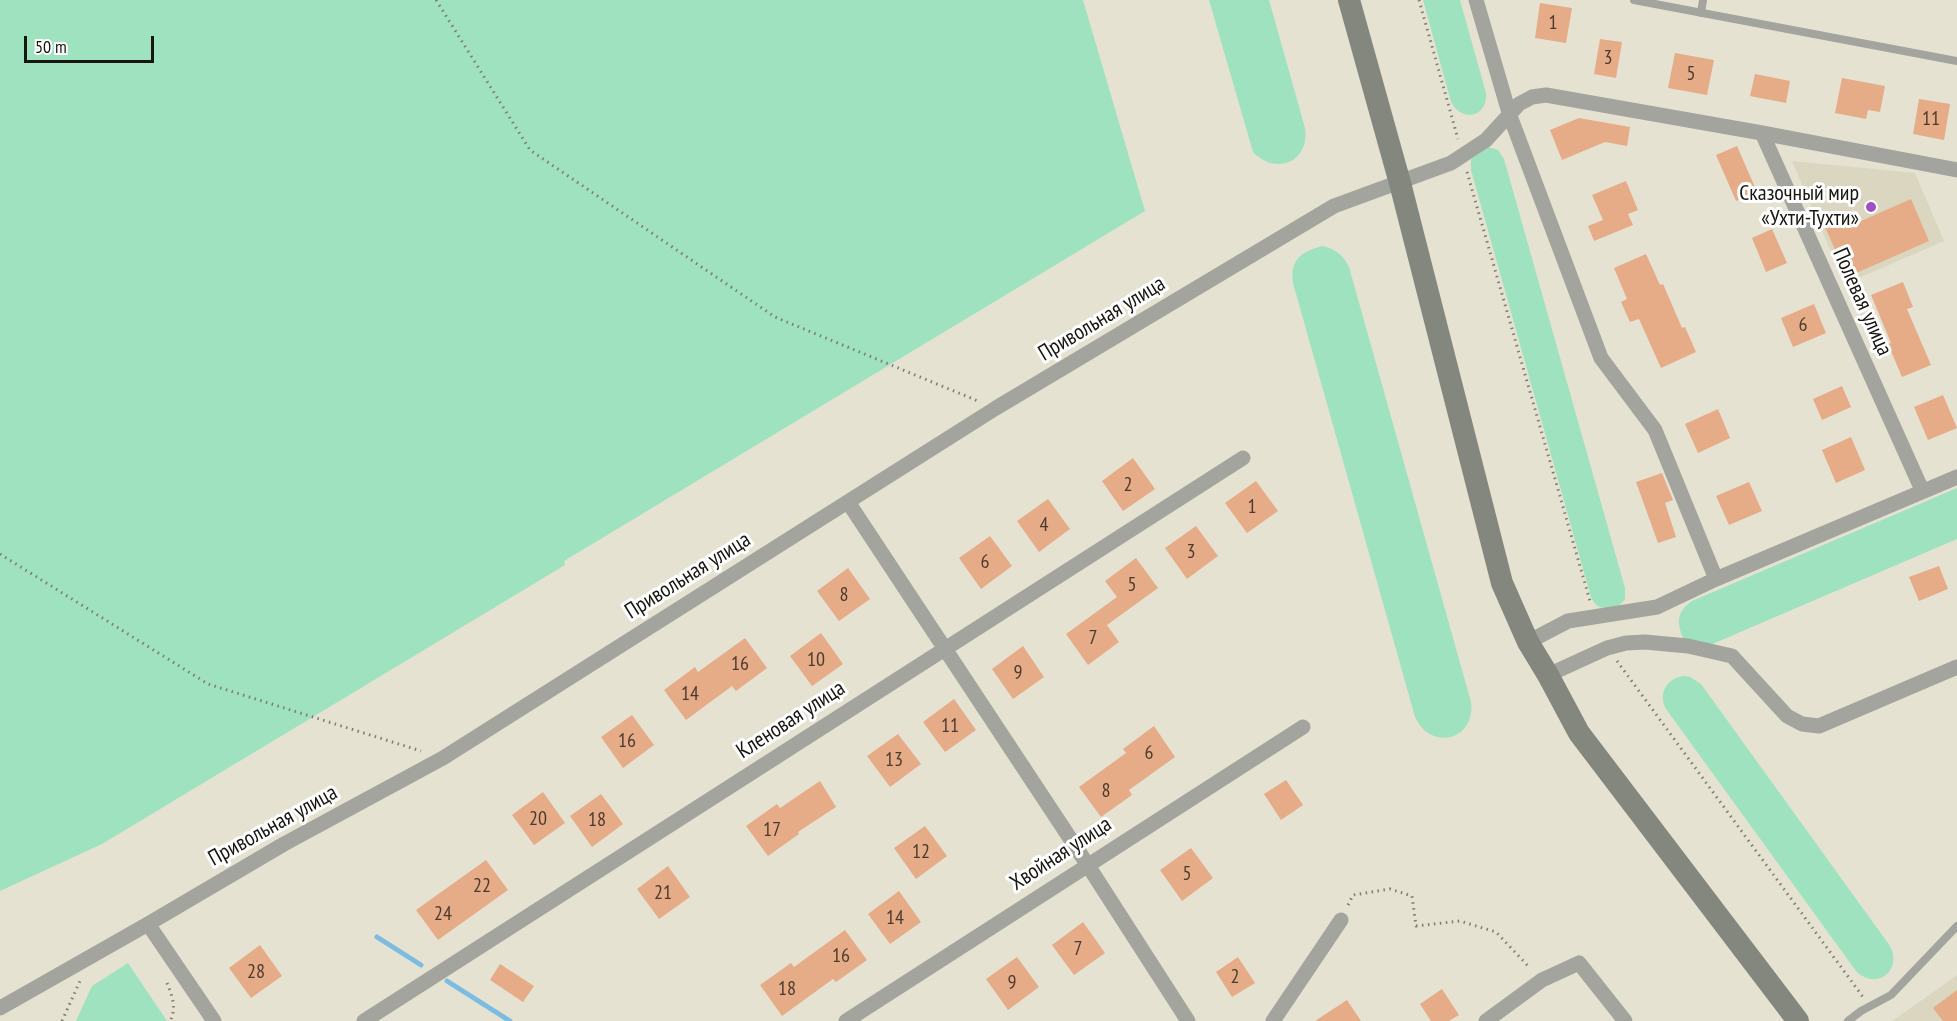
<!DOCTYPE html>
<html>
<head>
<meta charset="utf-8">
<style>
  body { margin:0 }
  #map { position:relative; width:1957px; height:1021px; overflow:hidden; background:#e5e2d2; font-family:"PT Sans Narrow",sans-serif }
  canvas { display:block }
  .scale { position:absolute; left:24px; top:36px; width:130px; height:27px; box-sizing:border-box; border:3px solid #171611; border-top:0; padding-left:8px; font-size:18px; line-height:21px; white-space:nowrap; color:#171611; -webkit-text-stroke:4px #fff; paint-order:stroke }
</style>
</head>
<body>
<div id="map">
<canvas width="1957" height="1021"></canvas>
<div class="scale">50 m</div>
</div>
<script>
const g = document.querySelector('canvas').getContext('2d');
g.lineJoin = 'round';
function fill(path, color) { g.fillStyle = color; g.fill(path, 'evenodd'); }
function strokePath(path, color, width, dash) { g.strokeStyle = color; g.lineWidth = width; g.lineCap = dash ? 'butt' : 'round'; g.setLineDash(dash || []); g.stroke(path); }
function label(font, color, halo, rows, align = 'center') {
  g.font = font + ' "PT Sans Narrow",sans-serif'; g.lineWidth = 6; g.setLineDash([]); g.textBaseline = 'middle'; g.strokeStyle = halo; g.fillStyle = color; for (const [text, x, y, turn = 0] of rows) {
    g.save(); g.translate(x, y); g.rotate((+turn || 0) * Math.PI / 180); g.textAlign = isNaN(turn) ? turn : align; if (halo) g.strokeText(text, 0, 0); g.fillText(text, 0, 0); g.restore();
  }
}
const built = new Path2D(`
  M1792,161L1915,173L1944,241L1845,284Z
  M1957,975V1021H1892L1932,993Z`);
const green = new Path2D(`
  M0,0H1083L1145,211L564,561L565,565L102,844L0,891Z
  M1209,0H1269L1305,128C1310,162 1276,176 1253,152Z
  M1423,0H1460L1486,93C1488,117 1462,123 1451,102Z
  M1488,147L1498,150L1504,159L1625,588V599L1618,607C1605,609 1597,610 1591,597L1471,170V159Z
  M1322,246C1336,249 1343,255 1349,267L1471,702C1476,740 1431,752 1415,717L1293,283C1290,259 1301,252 1322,246Z
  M1957,488V539L1710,645L1683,638C1677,623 1676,612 1692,601Z
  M1684,676L1690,677L1701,684L1890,946C1903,971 1876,991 1856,971L1666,709C1658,694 1666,678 1684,676Z
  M128,963L167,1021H76L92,986Z`);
const stream = new Path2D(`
  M377,937L421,965
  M447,981L510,1021`);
const building = new Path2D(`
  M1540,3L1572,8L1566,43L1535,38Z
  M1600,39L1622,42L1616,78L1594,74Z
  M1675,53L1714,60L1707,95L1668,88Z
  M1755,74L1790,81L1786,103L1750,96Z
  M1842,78L1885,86L1880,112L1868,110L1866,119L1835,113Z
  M1919,99L1950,104L1944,140L1913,134Z
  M1579,118L1630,127L1627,146L1605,142L1562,160L1550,130Z
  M1737,146L1757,192L1736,201L1716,155Z
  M1626,181L1638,210L1628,214L1633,225L1594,241L1588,226L1603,220L1592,195Z
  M1911,199L1929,241L1847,277L1822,220L1837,214L1843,229Z
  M1772,229L1787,263L1766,272L1752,238Z
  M1646,254L1660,285L1663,284L1682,328L1685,327L1696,352L1661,368L1639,319L1630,322L1621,302L1627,299L1614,268Z
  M1903,282L1913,307L1907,309L1931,365L1902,377L1888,344L1891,343L1871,295Z
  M1814,304L1826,333L1793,347L1781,318Z
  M1842,386L1851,407L1822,420L1813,399Z
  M1943,395L1957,428L1928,440L1914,407Z
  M1718,409L1730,438L1698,453L1685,424Z
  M1851,437L1865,470L1836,483L1822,450Z
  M1133,458L1155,489L1123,511L1102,481Z
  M1662,473L1673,500L1665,503L1676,537L1658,543L1636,482Z
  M1256,481L1278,511L1247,533L1225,503Z
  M1749,482L1762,511L1729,525L1716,496Z
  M1048,499L1070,529L1039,552L1017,521Z
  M1196,526L1218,556L1187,579L1165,548Z
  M990,536L1012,566L981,589L959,558Z
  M1136,558L1158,588L1107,625L1119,642L1088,665L1066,634L1117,597L1105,581Z
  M1939,566L1948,589L1919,601L1909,577Z
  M848,568L870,599L839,621L817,591Z
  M821,633L843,664L812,686L790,656Z
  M745,638L767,668L736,691L732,686L686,720L664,690L695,667L698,672Z
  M1023,646L1044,677L1013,699L992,669Z
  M954,699L976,730L945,752L923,722Z
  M632,715L654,745L623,768L601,737Z
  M1154,726L1175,757L1129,790L1132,795L1101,817L1079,787L1126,753L1123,749Z
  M898,734L921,764L890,787L867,756Z
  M1286,780L1303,805L1281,820L1264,794Z
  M820,781L836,807L798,832L799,834L768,856L746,826L777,804L780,808Z
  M543,792L565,823L534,845L512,815Z
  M601,794L623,824L592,847L570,816Z
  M925,826L947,856L916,879L894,848Z
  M1191,848L1213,878L1182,901L1160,870Z
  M486,860L508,890L438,940L416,910Z
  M668,866L690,897L659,919L637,889Z
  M899,891L921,922L890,944L868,914Z
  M1083,922L1105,953L1074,975L1052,945Z
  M845,930L867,960L836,982L833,979L782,1016L760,985L791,963L794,967Z
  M260,945L282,976L251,998L229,968Z
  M1017,957L1039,987L1008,1010L986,979Z
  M1238,957L1255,983L1232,997L1216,972Z
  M500,964L534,986L523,1002L490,980Z
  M1442,989L1459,1015L1449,1021H1431L1420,1004Z
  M1957,990V1021H1943L1933,1008Z
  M1347,1000L1361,1021H1315Z`);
const path = new Path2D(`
  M436,0L530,150L775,317L978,401
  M1419,0L1458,139
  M1467,172L1590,601
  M0,554L208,684L421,751
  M1617,661L1863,997
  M1348,905L1353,895L1390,889L1412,896L1416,926L1460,921L1496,932L1530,968
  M167,983C172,995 177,1009 170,1021
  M62,1021L80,981`);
const lane = new Path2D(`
  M1634,0L1957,61
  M1701,13L1703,0
  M1848,1021L1861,1011L1891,995L1957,926`);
const street = new Path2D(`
  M1476,0L1510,116L1601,358L1655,430L1716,579
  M1762,133L1922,490
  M848,502L1087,864L1188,1021
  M1528,642L1568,621L1657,607L1716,579L1957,477
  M1548,675L1607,648L1626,643L1645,642L1688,646L1732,656L1787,716L1802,724L1819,726L1957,667
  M148,924L214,1021
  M0,1008L148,924L284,844L443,758L996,408L1334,206L1451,163L1486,140L1519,104L1532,97L1546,95L1762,133L1957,170
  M364,1021L1243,458
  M846,1021L1303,727
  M1273,1021L1341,920
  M1486,1021L1542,980L1579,963L1625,1021`);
const secondary = new Path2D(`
  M1349,0L1400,183L1502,583L1528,642L1548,675L1579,733L1798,1021`);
const markers = [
  [1871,207,6,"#a050c1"]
];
const numberNames = [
  ["1",1553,23],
  ["3",1608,58],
  ["5",1691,74],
  ["11",1931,119],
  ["6",1803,325],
  ["2",1128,485],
  ["1",1252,507],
  ["4",1044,525],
  ["3",1191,552],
  ["6",985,562],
  ["5",1132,585],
  ["8",844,595],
  ["7",1093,638],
  ["10",816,660],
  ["16",740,664],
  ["9",1018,673],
  ["14",690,694],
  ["11",950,726],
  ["16",627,741],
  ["6",1149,753],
  ["13",894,760],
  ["8",1106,791],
  ["20",538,819],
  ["18",597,820],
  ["17",772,830],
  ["12",921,852],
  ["5",1187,874],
  ["22",482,886],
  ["21",663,893],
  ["24",443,914],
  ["14",895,918],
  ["7",1078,949],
  ["16",841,956],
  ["28",256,972],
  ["2",1235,977],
  ["9",1012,983],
  ["18",787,989]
];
const poiNames = [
  ["Сказочный мир",1859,194],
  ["«Ухти-Тухти»",1859,219]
];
const streetNames = [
  ["Полевая улица",1862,302,66],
  ["Привольная улица",1102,319,-31],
  ["Привольная улица",688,576,-32],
  ["Кленовая улица",791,720,-33],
  ["Привольная улица",273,826,-29],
  ["Хвойная улица",1061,854,-33]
];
fill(built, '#dbd6bf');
fill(green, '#9fe2bf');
strokePath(stream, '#7dbce2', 5);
fill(building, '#e6ab87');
strokePath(path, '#7f7d73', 3, [1.5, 4.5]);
strokePath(lane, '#a3a49e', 8);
strokePath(street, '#a3a49e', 15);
strokePath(secondary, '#84877d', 22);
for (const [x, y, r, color] of markers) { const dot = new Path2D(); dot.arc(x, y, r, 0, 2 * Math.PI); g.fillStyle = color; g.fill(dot); strokePath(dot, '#fff', 2); }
label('20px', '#4b3b2e', null, numberNames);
label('22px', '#171611', '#fff', poiNames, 'right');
label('22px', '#171611', '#fff', streetNames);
</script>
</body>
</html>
